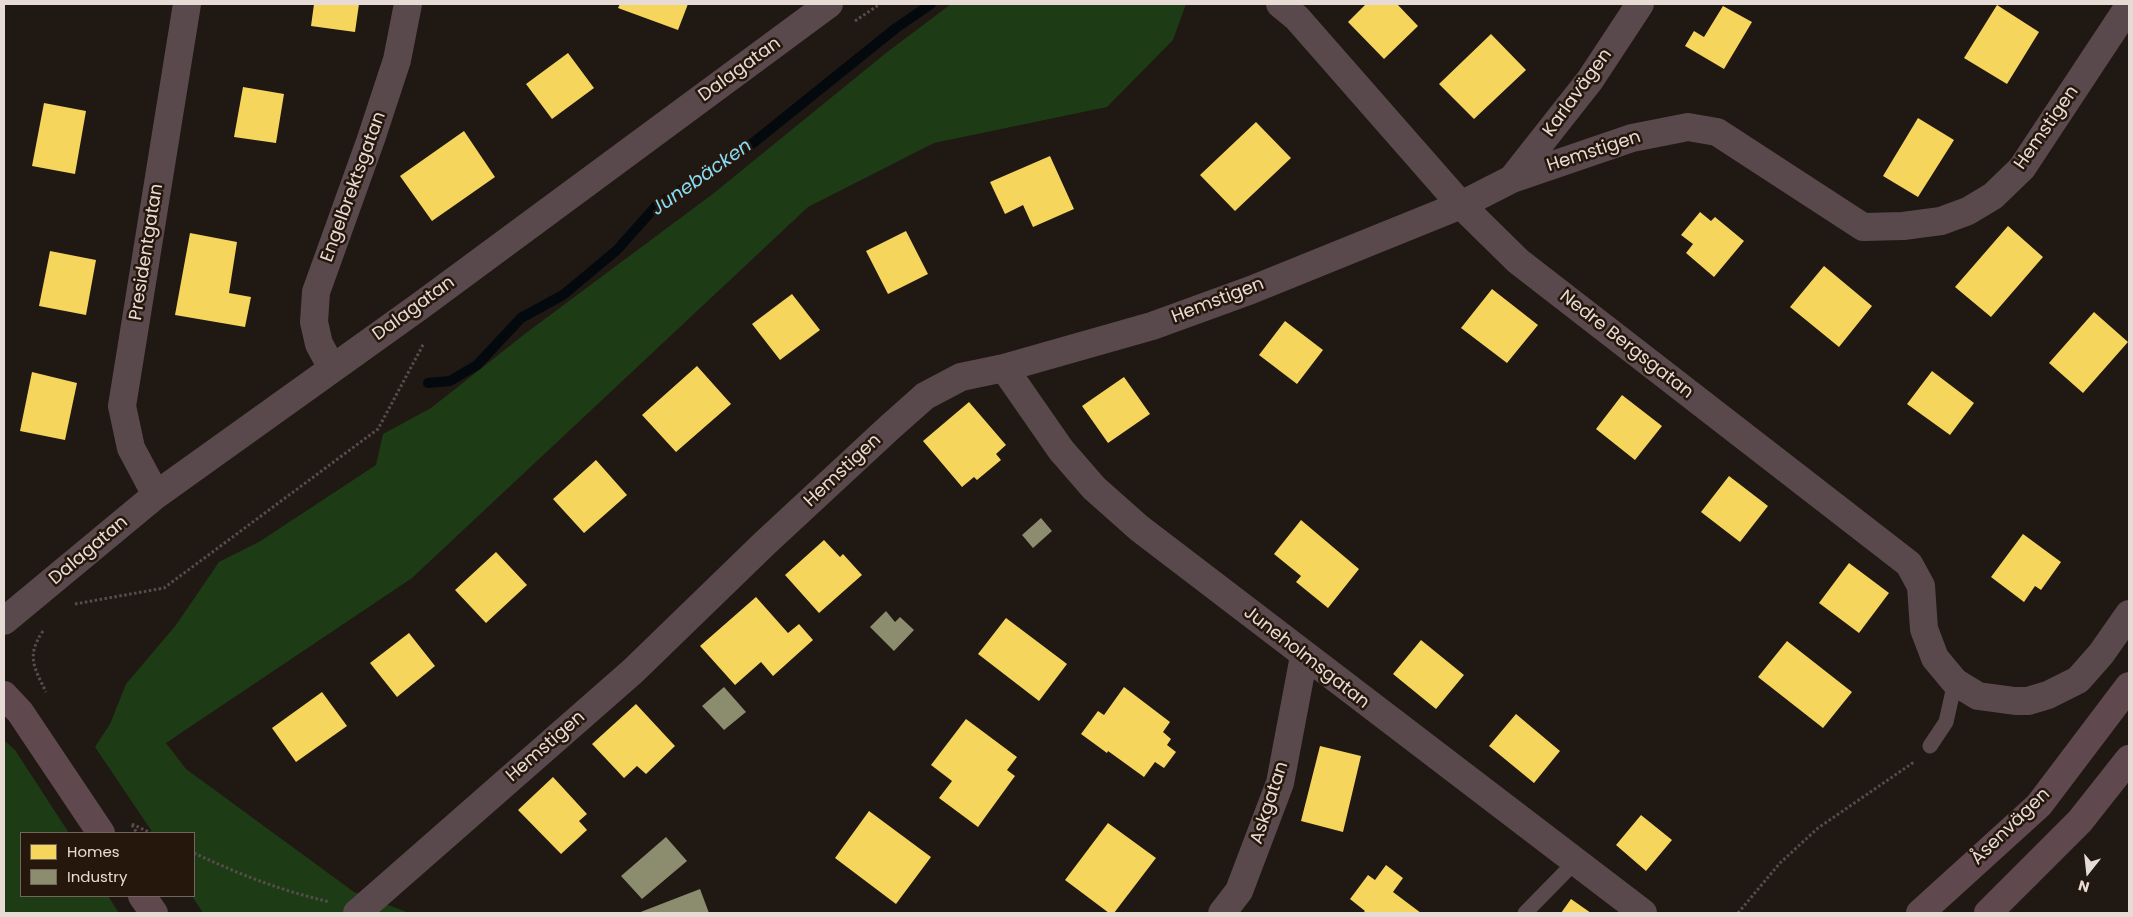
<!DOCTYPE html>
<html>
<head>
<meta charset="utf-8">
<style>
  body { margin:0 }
  #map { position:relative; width:2133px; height:917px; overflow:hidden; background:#201812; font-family:Poppins,sans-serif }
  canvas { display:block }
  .frame { position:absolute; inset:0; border:5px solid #e7dcd5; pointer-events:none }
  .legend { position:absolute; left:20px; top:832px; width:175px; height:65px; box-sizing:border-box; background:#26170c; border:1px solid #73665c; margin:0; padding:6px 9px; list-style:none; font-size:15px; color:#e7dcd5 }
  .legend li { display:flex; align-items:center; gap:10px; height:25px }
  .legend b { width:25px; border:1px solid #73665c }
  .north { position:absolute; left:2063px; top:847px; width:50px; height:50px; -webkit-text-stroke:4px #26170c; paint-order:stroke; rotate:196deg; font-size:14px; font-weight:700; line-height:20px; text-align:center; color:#e7dcd5 }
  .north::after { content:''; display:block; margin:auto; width:18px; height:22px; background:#e7dcd5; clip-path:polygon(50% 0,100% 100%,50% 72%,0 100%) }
</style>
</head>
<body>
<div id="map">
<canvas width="2133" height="917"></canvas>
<div class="frame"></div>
<ul class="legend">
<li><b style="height:14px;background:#f6d55c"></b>Homes</li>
<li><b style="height:14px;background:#8c8c6e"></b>Industry</li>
</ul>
<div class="north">N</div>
</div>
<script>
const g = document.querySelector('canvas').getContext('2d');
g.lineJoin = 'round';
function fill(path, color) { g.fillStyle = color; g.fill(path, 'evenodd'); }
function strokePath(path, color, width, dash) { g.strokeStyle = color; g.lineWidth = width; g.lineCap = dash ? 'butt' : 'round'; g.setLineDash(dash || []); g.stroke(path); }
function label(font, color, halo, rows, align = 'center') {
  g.font = font + ' Poppins,sans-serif'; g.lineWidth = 5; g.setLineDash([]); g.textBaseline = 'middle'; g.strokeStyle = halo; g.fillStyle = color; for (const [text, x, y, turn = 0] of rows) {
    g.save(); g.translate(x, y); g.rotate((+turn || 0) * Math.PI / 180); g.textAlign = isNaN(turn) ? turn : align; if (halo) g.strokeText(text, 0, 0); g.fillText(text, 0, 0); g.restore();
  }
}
const green = new Path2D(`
  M951,4H1186L1173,40L1107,107L934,143L808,207L412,578L166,743L186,769L354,892L409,913H203L192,896H194V833H153L95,747L110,724L126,684L176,625L219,562L259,542L376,465L383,434L431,408L526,333L714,193L886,53Z
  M5,741L15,750L69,833H21V896H108L119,913H4Z`);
const homes = new Path2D(`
  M314,4H359L355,32L311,26Z
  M620,4H688L678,30L618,8Z
  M1366,4H1397L1418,26L1384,59L1348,22Z
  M1997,5L2039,32L2007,84L1964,58Z
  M1723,6L1752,22L1724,69L1685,46L1694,31L1704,37Z
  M1491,34L1526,70L1474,119L1439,84Z
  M568,53L594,88L552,119L526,84Z
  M243,87L284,94L276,143L234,137Z
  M44,103L86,111L75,174L32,166Z
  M1918,118L1954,140L1918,197L1883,176Z
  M1256,122L1291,158L1235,211L1200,175Z
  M464,131L495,177L432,221L400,176Z
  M1050,156L1074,209L1033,227L1023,205L1005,214L990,182Z
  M1700,212L1711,221L1715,217L1744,241L1714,277L1686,253L1693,244L1681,235Z
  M2008,226L2043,257L1991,317L1955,287Z
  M906,231L928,274L888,294L866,251Z
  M190,233L237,242L229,293L251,297L245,327L175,315Z
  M50,251L96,260L86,315L39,306Z
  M1824,266L1872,306L1839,347L1790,307Z
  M1492,289L1538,325L1507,363L1461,328Z
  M792,294L820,330L780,360L752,324Z
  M2094,312L2128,342L2083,393L2049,363Z
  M1285,321L1323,350L1297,384L1259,355Z
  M697,366L731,404L676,452L642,415Z
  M1932,371L1974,403L1950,435L1907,404Z
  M32,372L77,383L65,440L20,431Z
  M1124,377L1150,414L1108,443L1082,406Z
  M1622,395L1662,426L1635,460L1596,429Z
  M969,402L1006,445L996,454L1001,460L977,480L974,477L962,487L923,441Z
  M596,460L627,495L584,533L553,499Z
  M1729,476L1768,506L1740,542L1701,512Z
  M1301,520L1359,569L1328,608L1296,582L1301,576L1274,554Z
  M2023,534L2061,562L2041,590L2035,586L2024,602L1991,577Z
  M824,540L840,557L843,554L862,575L819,613L785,575Z
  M496,552L527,585L486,623L455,590Z
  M1849,563L1889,593L1859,633L1819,603Z
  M756,597L788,633L799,624L813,640L773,676L761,662L735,685L700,646Z
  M1006,618L1067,664L1039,701L978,654Z
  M409,633L435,666L397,697L370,663Z
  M1421,640L1464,675L1436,709L1393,674Z
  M1787,641L1852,692L1823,728L1758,677Z
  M1124,687L1170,722L1163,732L1171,739L1167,745L1176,752L1164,768L1155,762L1144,777L1108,751L1107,753L1081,734L1098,711L1104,715Z
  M322,692L347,726L296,762L272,728Z
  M636,704L675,746L646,774L637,766L624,778L592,744Z
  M1516,714L1560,751L1534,783L1489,746Z
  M966,719L1017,757L1007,770L1015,776L978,827L939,798L952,781L931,765Z
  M1320,746L1361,756L1343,832L1301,821Z
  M553,777L587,814L579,821L587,830L561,854L518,810Z
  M869,811L931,857L896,904L835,858Z
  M1641,815L1672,840L1646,871L1616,845Z
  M1108,823L1156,858L1114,913H1109L1065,880Z
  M1386,865L1403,878L1393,892L1421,913H1363L1365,911L1350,899L1368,875L1375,880Z
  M1571,899L1591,913H1561Z`);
const industry = new Path2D(`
  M1041,518L1052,531L1033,548L1022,535Z
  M886,611L895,622L900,617L914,630L894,651L870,627Z
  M724,687L746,712L724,730L702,706Z
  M666,837L687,861L642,899L621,876Z
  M700,889L709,913H638Z`);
const stream = new Path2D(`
  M428,383L450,381L477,365L521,318L563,295L617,250L656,206L748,147L896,28L931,4`);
const path = new Path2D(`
  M855,21L880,4
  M75,604L164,588L378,429L424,343
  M43,631C26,656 34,667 46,692
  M132,824L151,833
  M132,825L137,833
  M194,853C238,874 282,891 330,902
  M1738,913L1780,863L1818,828L1914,762`);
const lane = new Path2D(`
  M1930,746L1946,722L1955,682
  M1525,913L1575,862`);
const street = new Path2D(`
  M1280,4L1297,18L1461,205L1518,261L1909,564L1921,586L1924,629L1935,658L1955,682L1978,696L2015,701H2028L2048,695L2078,680L2101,654L2129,614
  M1512,179L1590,80L1640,4
  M332,368L319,344L314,322L316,292L371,139L397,60L408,4
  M1004,368L1061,450L1094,488L1139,528L1643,913
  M156,495L131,448L122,406L187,4
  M4,621L156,495L420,306L829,4
  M357,913L633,671L764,544L889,428L925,396L961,377L1004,368L1152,326L1251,290L1461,205L1512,179L1632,138L1688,127L1717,132L1863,227L1903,226L1941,221L1968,211L1993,196L2022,168L2129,6
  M1222,913L1239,891L1280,783L1304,656`);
const secondary = new Path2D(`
  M4,695L20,712L101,833
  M142,896L154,913
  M1920,913L2039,805L2129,686
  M1988,913L2080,821L2129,759`);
const streetNames = [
  ["Dalagatan",740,70,-36],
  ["Karlavägen",1578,93,-54],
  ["Hemstigen",2047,128,-55],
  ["Hemstigen",1594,152,-18],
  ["Engelbrektsgatan",354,187,-70],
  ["Presidentgatan",147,252,-81],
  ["Hemstigen",1218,301,-21],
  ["Dalagatan",414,309,-36],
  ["Nedre Bergsgatan",1626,345,38],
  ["Hemstigen",843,471,-43],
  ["Dalagatan",89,551,-40],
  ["Juneholmsgatan",1306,658,38],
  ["Hemstigen",546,747,-41],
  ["Askgatan",1270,803,-72],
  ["Åsenvägen",2011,827,-44]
];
const waterNames = [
  ["Junebäcken",702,178,-35]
];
fill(green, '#1d3c15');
fill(homes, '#f6d55c');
fill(industry, '#8c8c6e');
strokePath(stream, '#03090d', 10);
strokePath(path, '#584c4d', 3, [2.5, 2.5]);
strokePath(lane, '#5a494c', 15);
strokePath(street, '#5a494c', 28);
strokePath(secondary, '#5f494f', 28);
label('18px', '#e7dcd5', '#26170c', streetNames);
label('italic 19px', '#85dbf8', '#26170c', waterNames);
</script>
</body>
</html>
